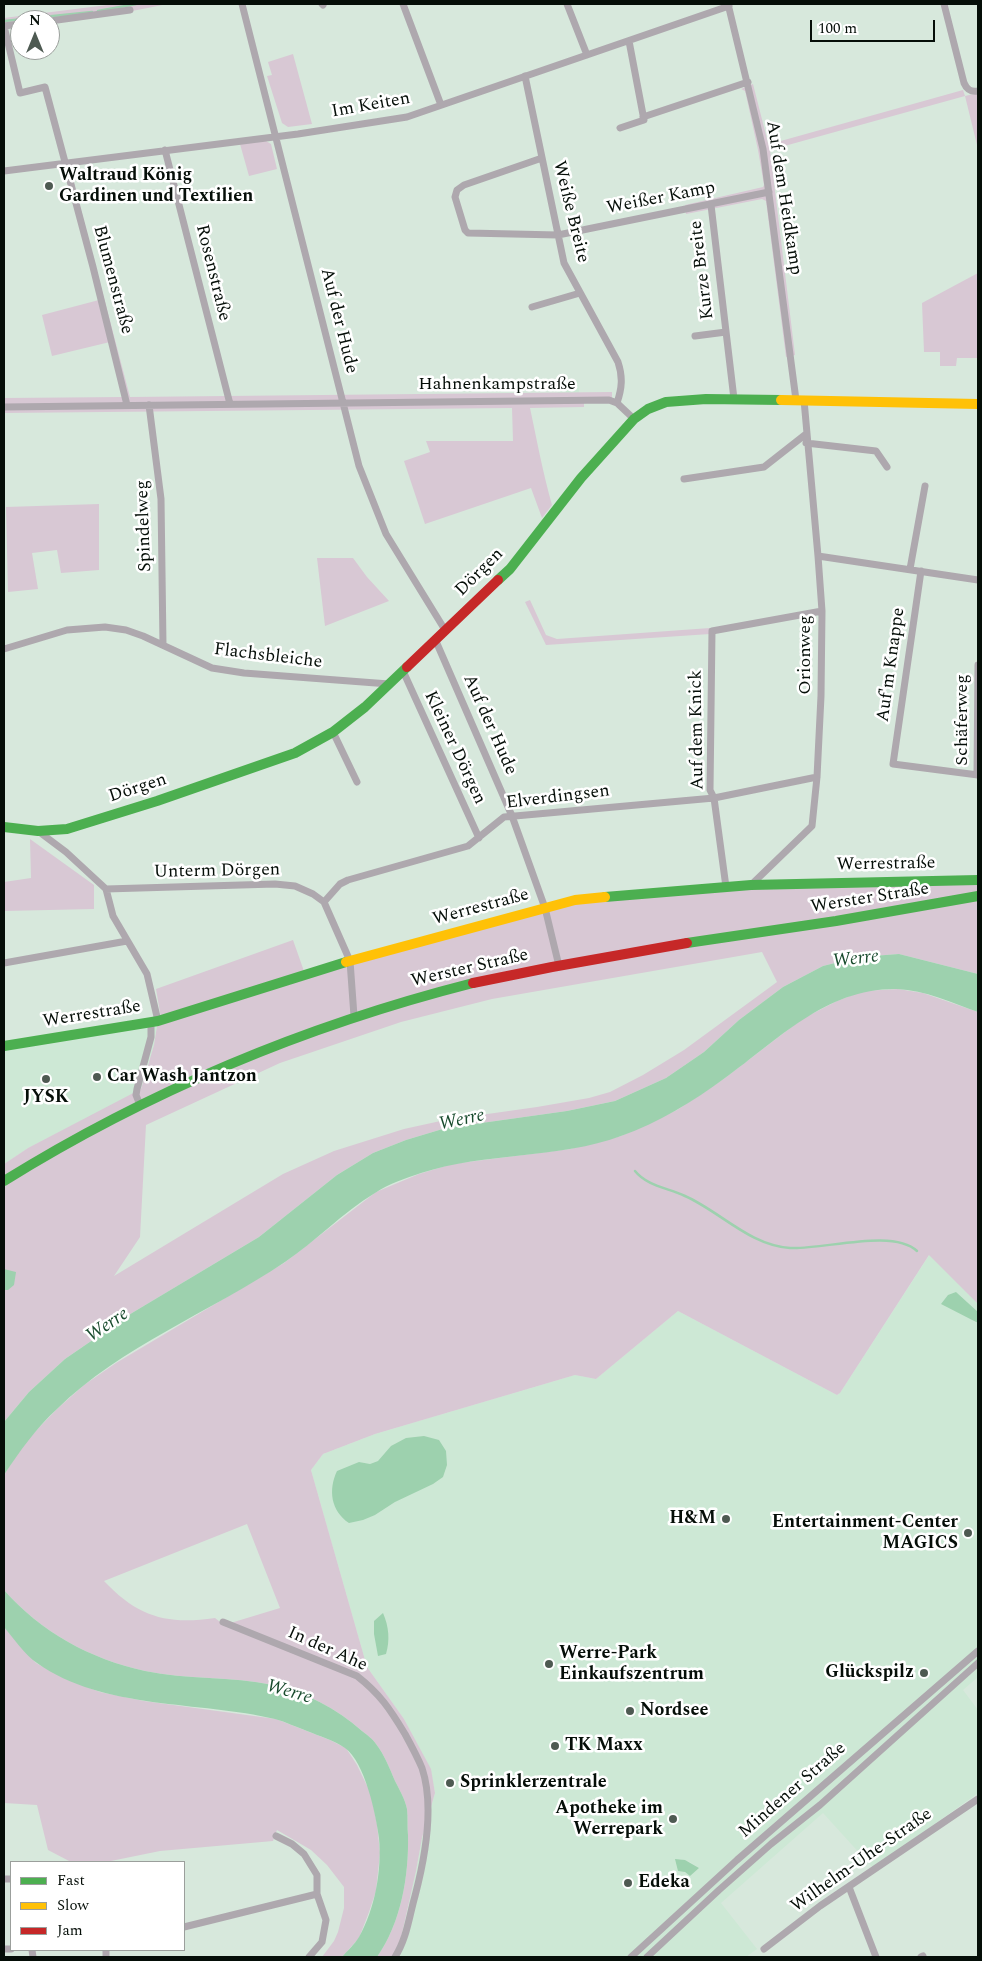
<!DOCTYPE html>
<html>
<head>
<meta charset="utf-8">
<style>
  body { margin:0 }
  #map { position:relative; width:982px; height:1961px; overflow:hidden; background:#d7e8dc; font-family:Spectral,serif }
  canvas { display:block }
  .frame { position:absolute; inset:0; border:5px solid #050e08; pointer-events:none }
  .legend { position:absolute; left:10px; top:1861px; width:175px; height:90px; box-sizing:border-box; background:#fff; border:1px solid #9b9f9c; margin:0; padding:6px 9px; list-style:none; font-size:15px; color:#050e08 }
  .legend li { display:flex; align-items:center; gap:10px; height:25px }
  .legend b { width:25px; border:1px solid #9b9f9c }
  .north { position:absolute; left:10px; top:10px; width:50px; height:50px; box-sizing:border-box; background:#fff; border:1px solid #9b9f9c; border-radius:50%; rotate:0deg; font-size:14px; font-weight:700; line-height:20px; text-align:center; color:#050e08 }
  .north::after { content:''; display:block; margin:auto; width:18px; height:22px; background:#4e5a52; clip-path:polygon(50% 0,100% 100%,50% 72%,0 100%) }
  .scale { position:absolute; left:810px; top:20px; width:125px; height:22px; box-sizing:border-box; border:2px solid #050e08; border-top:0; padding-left:6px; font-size:15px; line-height:18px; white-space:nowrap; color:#050e08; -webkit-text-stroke:4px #fff; paint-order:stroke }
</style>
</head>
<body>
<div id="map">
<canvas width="982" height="1961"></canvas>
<div class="frame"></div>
<ul class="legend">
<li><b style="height:6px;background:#4caf50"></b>Fast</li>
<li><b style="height:6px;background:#ffc107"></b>Slow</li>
<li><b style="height:6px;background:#c62828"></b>Jam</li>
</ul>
<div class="north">N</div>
<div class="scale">100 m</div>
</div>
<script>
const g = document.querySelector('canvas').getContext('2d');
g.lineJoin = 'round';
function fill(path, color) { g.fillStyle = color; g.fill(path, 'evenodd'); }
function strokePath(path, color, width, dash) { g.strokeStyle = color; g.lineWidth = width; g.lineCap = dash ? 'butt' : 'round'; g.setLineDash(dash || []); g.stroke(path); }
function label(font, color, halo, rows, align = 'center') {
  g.font = font + ' Spectral,serif'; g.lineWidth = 5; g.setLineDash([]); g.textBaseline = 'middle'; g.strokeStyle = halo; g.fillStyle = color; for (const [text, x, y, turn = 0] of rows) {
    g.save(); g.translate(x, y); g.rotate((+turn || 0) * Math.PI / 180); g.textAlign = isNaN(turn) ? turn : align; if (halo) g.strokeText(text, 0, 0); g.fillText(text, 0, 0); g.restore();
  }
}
const built = new Path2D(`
  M578,380L579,393H558L556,386Z
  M157,1026L154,1045L141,1089L138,1092L28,1148L4,1164V1050Z
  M930,1254L978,1304V1312L956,1292L974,1322L978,1323V1677L963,1690L978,1710V1793L873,1868L823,1813L721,1903L757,1949L746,1957H392L399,1947L416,1871L422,1838L435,1793L430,1769L404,1719L367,1667L311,1470L323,1454L375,1434L575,1375L596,1379L678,1311L837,1395L840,1393ZM378,1461L395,1502L375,1515L359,1462L370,1464ZM679,1859L690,1862L699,1868L688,1874L682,1871Z`);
const green = new Path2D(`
  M115,4H167C119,15 69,20 20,20V26L4,28V18Z
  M293,54L312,124L288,127L282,123L267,76L272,75L268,62Z
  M753,84L768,143L770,144L963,90L965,96L978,93V149L965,96L770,150L795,355L786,357L766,201L762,199L686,214L685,205L763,187L764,185L758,150L746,95L745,91L741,89Z
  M266,141L271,144L277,169L249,176L240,144Z
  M75,167L71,172L130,397L612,392V403H584V407L530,408C537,441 543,473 552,505L542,518L531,488L425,524L404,461L430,452L426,441H513L512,408L4,413V398L123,397L110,342L52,356L42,315L99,300L66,172L61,168Z
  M978,273V358H957L956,366H940V352H924L922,303Z
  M99,504V570L61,573L57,550L32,553L38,589L8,592L6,507Z
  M317,558H353L367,577L389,601L325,626Z
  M530,600L546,635L557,639L710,628V634L546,645L525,602Z
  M30,839L94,885V909L4,911V882L31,878Z
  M978,884V974L899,954L859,957L823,966L783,987L739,1020L704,1052L666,1078L615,1101L567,1111L446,1128L406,1140L373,1153L337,1175L259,1237L132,1313L65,1359L29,1392L4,1422V1164L28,1148L141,1089L154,1045L157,1026L162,1024L156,989L293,940L305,974L575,901L740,888ZM762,952L777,982L684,1050L643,1075L610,1092L589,1098L537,1107L445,1120L404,1129L334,1151L283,1174L114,1276L140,1237L146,1125L280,1063L401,1022L492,999Z
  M898,989L923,993L978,1012V1304L929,1255L840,1393L837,1395L678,1311L596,1379L575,1375L375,1434L323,1454L311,1470L367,1667L404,1719L431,1769L435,1793L422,1838L416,1871L399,1947L392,1957H377C401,1923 409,1876 408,1835C407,1827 408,1817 407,1809C405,1799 399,1789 395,1781C390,1769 384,1754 376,1744C373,1739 367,1735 362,1731C336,1708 307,1693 273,1685C231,1676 187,1680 145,1671C90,1659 41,1632 4,1590V1475L25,1442L57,1409L84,1385L116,1363L284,1263L376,1192L419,1174L452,1164L570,1149L621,1136L677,1110L725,1078L802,1019L837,1001L863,991ZM247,1524L280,1608L224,1625L215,1618C167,1625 138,1617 104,1581Z
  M4,1627L36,1663L66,1679L100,1692L144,1701L276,1719L330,1740L346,1748L357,1765L371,1794L377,1824L380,1853L376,1891L369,1912L359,1938L342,1957H322L334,1941L338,1932L344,1908V1887L327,1865L311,1850L277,1830L273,1841L160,1851L106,1862H71L48,1850L37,1805L4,1803Z`);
const water = new Path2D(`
  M899,954L978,974V1012C952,1003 925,990 897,989C826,988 778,1040 725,1078C694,1101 658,1123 621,1136C559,1159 486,1152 421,1173C406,1178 388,1184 375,1193C342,1213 316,1241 285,1262C211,1312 121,1346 57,1409C36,1428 20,1451 4,1475V1422L29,1392L65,1359L132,1313L259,1237L337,1175L373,1153L406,1140L446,1128L567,1111L615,1101L666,1078L704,1052L739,1020L783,987L823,966L859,957Z
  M4,1269L16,1272L14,1285L8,1290H4Z
  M956,1292L978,1312V1323L941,1304L948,1295Z
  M424,1436L439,1440L446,1451L447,1465L443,1477L433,1484L395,1502L375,1515L363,1520L349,1523C331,1511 328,1490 337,1471L359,1462L370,1464L378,1461L391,1446L406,1438Z
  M4,1590C41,1632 90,1659 145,1671C187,1680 231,1676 273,1685C307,1693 336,1708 362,1731C367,1735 373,1739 376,1744C384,1754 390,1769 395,1781C399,1789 405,1799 407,1809C408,1817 407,1827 408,1835C409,1876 401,1923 377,1957H342C347,1951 355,1944 359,1937C375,1909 382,1870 379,1838C376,1815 365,1762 345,1748C334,1740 319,1736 307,1731C296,1727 286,1722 275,1719C200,1701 103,1710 37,1663C25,1655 14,1639 4,1627Z
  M383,1613C389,1627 390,1640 386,1654L378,1656L374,1634V1621Z
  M675,1859L685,1860L699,1868L690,1876L685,1872L678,1871Z`);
const stream = new Path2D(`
  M98,11L136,4
  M4,21L92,12
  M635,1171C647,1186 668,1188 685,1196C721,1212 749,1245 790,1248C823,1250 893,1228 917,1251`);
const street = new Path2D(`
  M242,4L359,466L386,534L445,630
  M322,4L323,5
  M403,4L441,105
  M567,4L587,55
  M728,4L763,149L796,400
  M944,4L964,83C967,90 971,92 978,91
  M50,21L130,10
  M4,26L20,93L45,87L93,267L127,405
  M4,26L20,24
  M525,76L564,263L618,362C623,377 622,388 617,403
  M643,117L748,82
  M620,128L644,120L629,41
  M165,150L230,404
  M542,158L464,185L457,190L455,197L465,230L468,233L558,235L769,192
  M4,171L298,134L407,117L729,6
  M711,205L734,399
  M532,307L580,293
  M695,336L726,332
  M149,405L161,499L163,645
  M4,407L609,400L617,403L634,419
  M806,443L876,451L887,467
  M684,479L764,467L806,434
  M818,556L978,580
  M910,569L925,486
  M921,571L893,764L978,775
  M435,639L512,816L545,908L559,966
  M4,649L67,630L105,627L126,630L143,636L212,668L244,673L389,684
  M403,671L479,838
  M333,732L357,782
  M977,775L978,665
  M38,831L66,852L106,889L113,916L147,974L158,1021
  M751,885L812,826L817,777L821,696L822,611L818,556L804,400
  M726,887L714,798L710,790L712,631L822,611
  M106,889L275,884L295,886L313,894L324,902L350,961L354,1016
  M324,902L340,884L348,880L468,846L504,817L714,798L817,777
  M4,963L127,941
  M140,1105L136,1095L137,1089L151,1037V1022
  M223,1622L357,1676C380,1694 390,1709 405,1734C411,1745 417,1756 422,1768C435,1807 425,1858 415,1896C409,1917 407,1938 395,1957
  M276,1836L292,1844L304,1854L317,1875V1894L326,1920L322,1942L309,1957
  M4,1879H11
  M849,1887L876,1957
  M184,1927L317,1894
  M4,1949H11
  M764,1949L820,1906L978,1799
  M32,1950L33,1957
  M106,1950V1957
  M631,1957L737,1860L978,1651
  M647,1957L719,1890L771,1844L820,1805L978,1663
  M921,1957L923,1956`);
const fast = new Path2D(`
  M498,580L510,569L581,478L634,419L648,409L666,402L706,399L781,400
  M4,827L38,831L67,829L157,801L295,753L333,732L365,707L407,667
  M605,897L751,885L978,880
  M687,943L836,921L978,896
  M4,1046L158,1021L346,962
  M4,1181C149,1091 308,1025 473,983`);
const slow = new Path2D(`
  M781,400L978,404
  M346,962L575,900L605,897`);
const jam = new Path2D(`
  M407,667L498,580
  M473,983L552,967L687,943`);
const markers = [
  [49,186,5,"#4e5a52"],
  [97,1077,5,"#4e5a52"],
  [46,1079,5,"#4e5a52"],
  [726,1519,5,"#4e5a52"],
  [968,1533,5,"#4e5a52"],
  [549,1664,5,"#4e5a52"],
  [924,1673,5,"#4e5a52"],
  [630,1711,5,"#4e5a52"],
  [555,1746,5,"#4e5a52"],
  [450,1783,5,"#4e5a52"],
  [673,1819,5,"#4e5a52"],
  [628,1883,5,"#4e5a52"]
];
const streetNames = [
  ["Im Keiten",371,106,-10],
  ["Auf dem Heidkamp",783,198,81],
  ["Weißer Kamp",661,199,-11],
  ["Weiße Breite",570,212,76],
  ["Kurze Breite",703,270,-97],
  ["Rosenstraße",212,273,76],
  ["Blumenstraße",112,280,75],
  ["Auf der Hude",338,321,76],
  ["Hahnenkampstraße",497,385],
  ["Spindelweg",145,526,-92],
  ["Dörgen",480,573,-45],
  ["Orionweg",806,655,-90],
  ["Flachsbleiche",268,657,7],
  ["Auf'm Knappe",892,665,-82],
  ["Schäferweg",963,720,-90],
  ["Auf der Hude",489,725,66],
  ["Auf dem Knick",698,730,-91],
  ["Kleiner Dörgen",454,748,65],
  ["Dörgen",138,789,-18],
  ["Elverdingsen",558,798,-7],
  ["Werrestraße",886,865,-1],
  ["Unterm Dörgen",217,872,-1],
  ["Werster Straße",870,899,-9],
  ["Werrestraße",481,908,-15],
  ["Werster Straße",470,969,-13],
  ["Werrestraße",92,1015,-9],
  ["In der Ahe",327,1650,24],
  ["Mindener Straße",793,1791,-41],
  ["Wilhelm-Uhe-Straße",862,1861,-35]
];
const poiNames = [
  ["Waltraud König",59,176],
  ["Gardinen und Textilien",59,197],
  ["Car Wash Jantzon",107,1077],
  ["JYSK",46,1098,"center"],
  ["H&M",716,1519,"right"],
  ["Entertainment-Center",958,1523,"right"],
  ["MAGICS",958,1544,"right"],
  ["Werre-Park",559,1654],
  ["Einkaufszentrum",559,1675],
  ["Glückspilz",914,1673,"right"],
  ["Nordsee",640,1711],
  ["TK Maxx",565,1746],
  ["Sprinklerzentrale",460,1783],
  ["Apotheke im",663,1809,"right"],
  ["Werrepark",663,1830,"right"],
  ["Edeka",638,1883]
];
const waterNames = [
  ["Werre",856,960,-7],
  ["Werre",462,1121,-12],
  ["Werre",108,1326,-34],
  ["Werre",289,1693,16]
];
fill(built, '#cde8d5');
fill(green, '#d8c8d4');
fill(water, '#9dd1ae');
strokePath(stream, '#9dd1ae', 2.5);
strokePath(street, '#aea8ae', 7);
strokePath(fast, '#4caf50', 10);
strokePath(slow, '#ffc107', 10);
strokePath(jam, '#c62828', 10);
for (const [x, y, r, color] of markers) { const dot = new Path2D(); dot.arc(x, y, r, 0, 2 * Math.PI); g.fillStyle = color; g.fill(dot); strokePath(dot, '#fff', 2); }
label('18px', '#050e08', '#fff', streetNames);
label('bold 18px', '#050e08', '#fff', poiNames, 'left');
label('italic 19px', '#184b2d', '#fff', waterNames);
</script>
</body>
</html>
